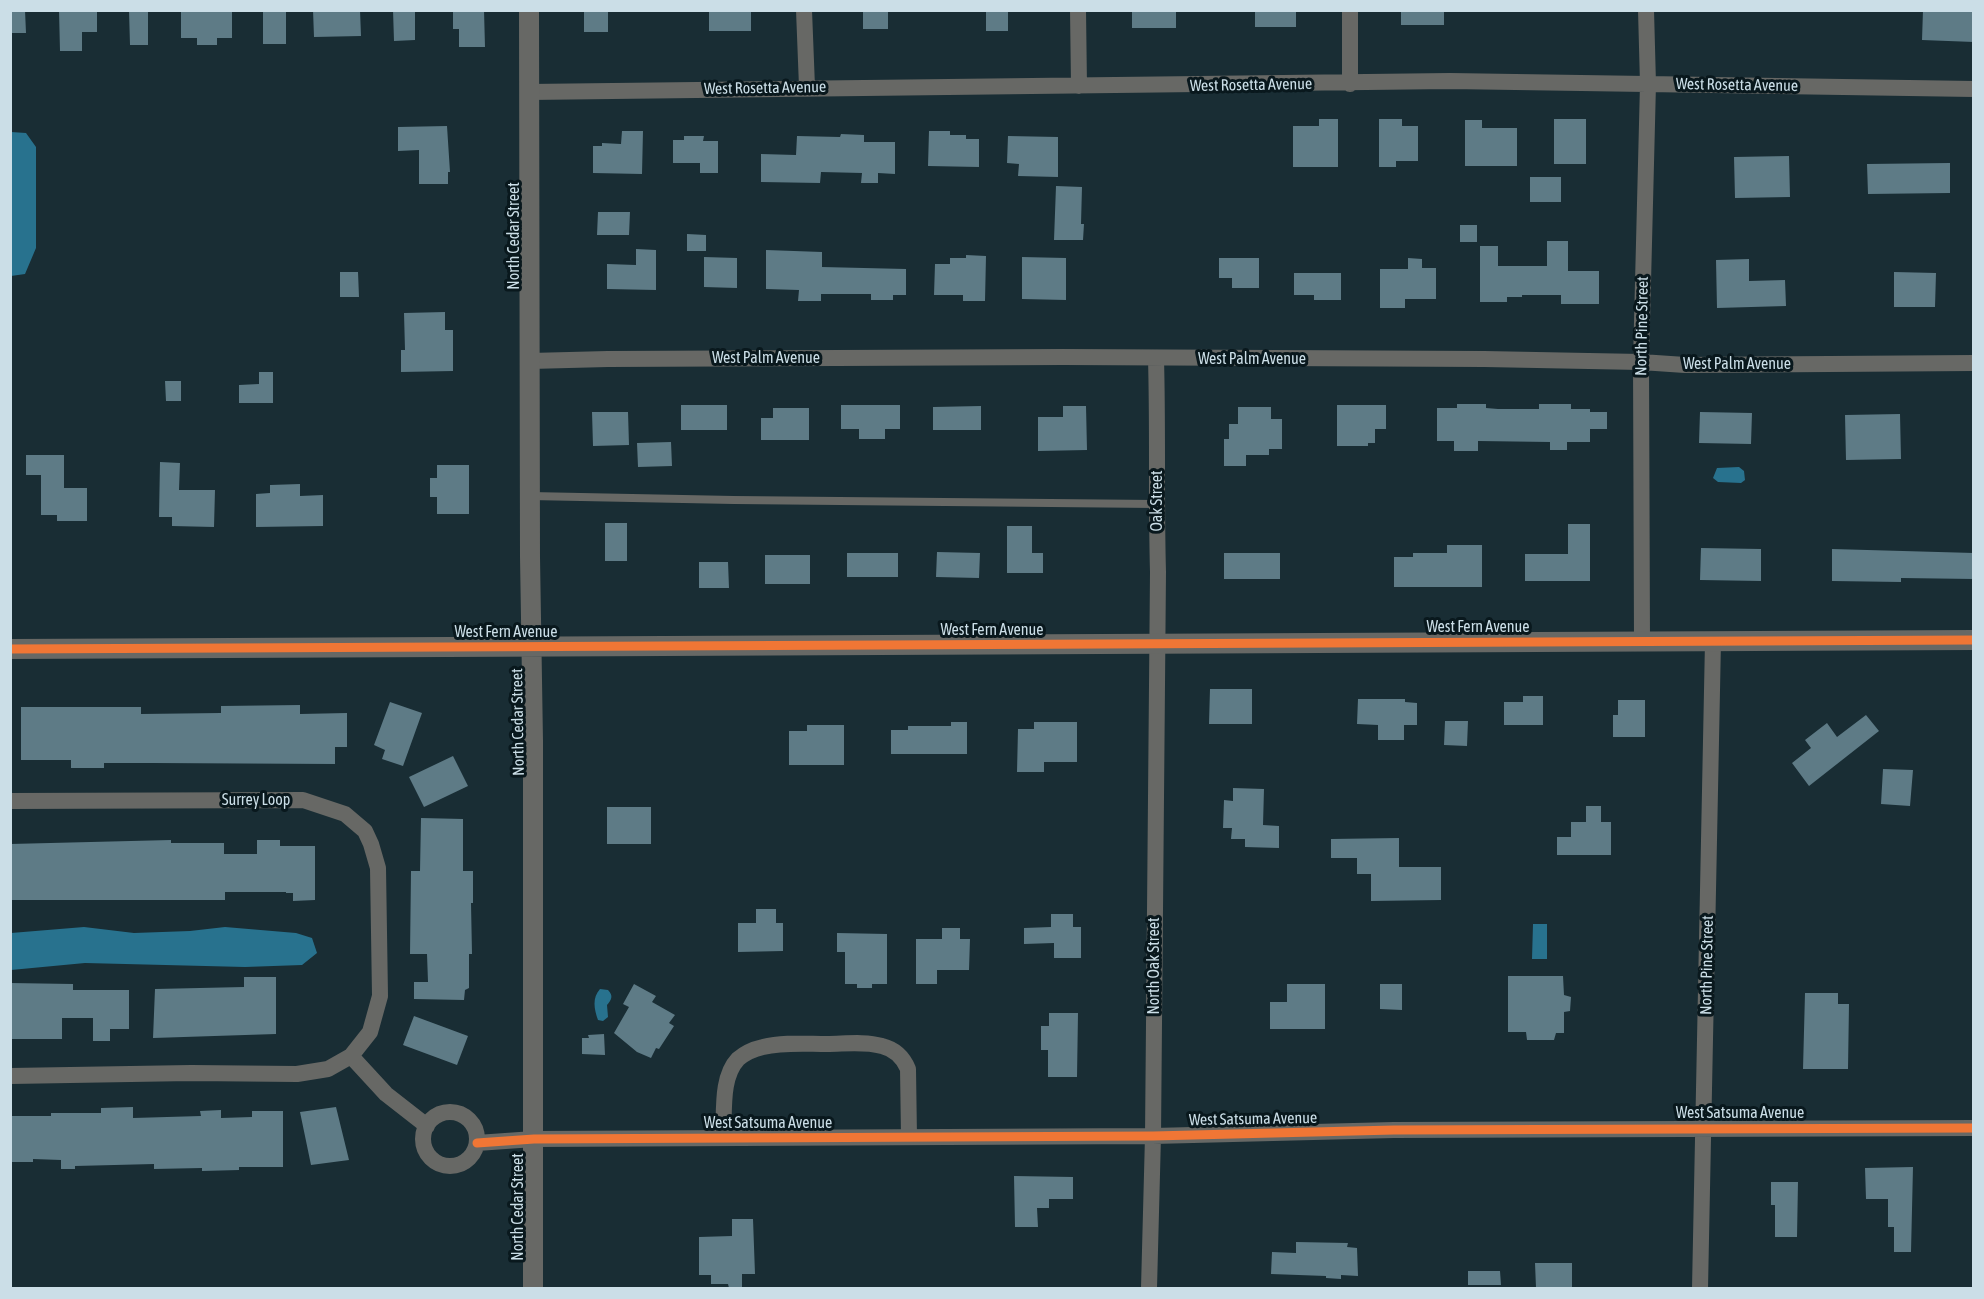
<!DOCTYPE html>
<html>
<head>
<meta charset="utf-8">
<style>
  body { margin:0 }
  #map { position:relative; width:1984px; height:1299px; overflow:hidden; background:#192d34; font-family:"Asap Condensed",sans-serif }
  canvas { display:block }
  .frame { position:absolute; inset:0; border:12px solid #cbdee7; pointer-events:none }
</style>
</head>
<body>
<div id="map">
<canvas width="1984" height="1299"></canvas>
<div class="frame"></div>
</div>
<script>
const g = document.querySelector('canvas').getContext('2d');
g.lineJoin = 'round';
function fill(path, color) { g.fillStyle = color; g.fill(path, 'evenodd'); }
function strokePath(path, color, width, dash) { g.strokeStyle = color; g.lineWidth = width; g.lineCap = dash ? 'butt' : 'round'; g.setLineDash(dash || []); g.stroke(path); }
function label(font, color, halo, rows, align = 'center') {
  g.font = font + ' "Asap Condensed",sans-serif'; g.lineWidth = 6; g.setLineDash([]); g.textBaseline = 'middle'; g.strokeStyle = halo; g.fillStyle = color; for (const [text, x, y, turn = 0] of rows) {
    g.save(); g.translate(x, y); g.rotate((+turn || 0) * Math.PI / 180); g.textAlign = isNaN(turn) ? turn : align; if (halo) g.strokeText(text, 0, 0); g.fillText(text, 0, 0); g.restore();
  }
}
const water = new Path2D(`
  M11,132L26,133L36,147V248L25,274L11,276Z
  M1739,467L1744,471L1745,480L1741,483L1718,482L1713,478L1717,468Z
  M1533,924H1547V959H1532Z
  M84,927L134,933L190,931L225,927L296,933L312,938L317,953L302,965L245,967L85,963L11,970V933Z
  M600,989L608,990C614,996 611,1000 607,1005L608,1017L603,1021L598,1020C594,1009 592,998 600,989Z`);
const building = new Path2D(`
  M10,10H25L26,33H10Z
  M59,10H97V32H82V51H60Z
  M129,10H148V45H130Z
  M181,10H232V38H217V45H197V38H181Z
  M263,10H286V44H263Z
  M313,10H360L361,36L314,37Z
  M393,10H415V40L394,41Z
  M453,10H484L485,47H459V29H453Z
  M584,10H608V32H584Z
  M709,10L751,12V31H709Z
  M863,10H888V29H863Z
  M986,10H1008V31H986Z
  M1132,10H1176V28H1132Z
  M1255,10H1296V27H1255Z
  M1401,10H1444V25H1401Z
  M1923,10H1974V42L1922,40Z
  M1319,119H1338V167H1293V126H1319Z
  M1379,119H1402V126H1418V161H1396V167H1379Z
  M1554,119H1586V164H1554Z
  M1465,120H1482V128H1517V166H1465Z
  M447,126L450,172H448V184H419V150L398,151V127Z
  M622,131H643L642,174L593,173V146H602V143L621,144Z
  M929,131H950V135H966V139H979V167L928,166Z
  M841,134L864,135V142H895V174L878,173V183H861L862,173L821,172L820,183L761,182V154L796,155L797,136L840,137Z
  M684,136H704L703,141H718V173H700V163H673V140H684Z
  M1008,136L1058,137V177L1018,176L1019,164L1007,163Z
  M1789,156L1790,197L1735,198L1734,157Z
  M1950,163V193L1868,194L1867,164Z
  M1530,177H1561V202H1530Z
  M1056,186L1082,187L1081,224H1084L1083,240H1054Z
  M598,212H630L629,235H597Z
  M1460,225H1477V242H1460Z
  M687,234L706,235V251H687Z
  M1547,241H1568V271H1599V304H1561V295H1522V297H1507V302H1480V246H1498V266H1547Z
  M636,249L656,250V290L607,289V264L636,265Z
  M766,250L822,252V267L906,269V295H893V300H871V294H821V301H798L799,290L766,289Z
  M966,255L986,256L985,301H963V295H934L935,264H950V258H966Z
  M704,257L737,258V288L704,287Z
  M1022,257L1066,258V300L1022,299Z
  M1219,258H1259V288H1232V278H1219Z
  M1408,258L1422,259V268H1436V299H1405V308H1380V269H1408Z
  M1749,259V281L1785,280L1786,306L1717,308L1716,260Z
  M340,272H358L359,297H340Z
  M1894,272L1936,273L1935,307H1894Z
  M1294,273H1341V300H1314V295H1294Z
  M445,312V330H453V371L401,372V350H405L404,313Z
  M259,372H273V403H239V385L259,384Z
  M165,381H181V401H166Z
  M1457,404H1486V408L1498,409H1539V404H1571V409H1590V412H1607V429H1590V442H1567V450H1550V442L1478,441V451H1454V441H1437V408H1457Z
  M681,405H727V430H681Z
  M841,405H900V429H885V439H859V429H841Z
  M1337,405H1386V429H1375V443H1368V446H1337Z
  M981,406V430H933V407Z
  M1063,406H1086L1087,450L1038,451V417H1063Z
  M1238,407H1271V419H1282V449H1269V455H1246V466H1224V439H1229V424H1238Z
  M773,408H809V440H761V418H773Z
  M592,412H628L629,445L593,446Z
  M1700,412L1752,413L1751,444L1699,443Z
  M1900,414L1901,459L1846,460L1845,415Z
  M671,442L672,466L638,467L637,443Z
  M26,455H64V488H87V521H57V515H41V475H26Z
  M160,462L180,463L179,490H215L214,527L172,526V517H159Z
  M437,465H469V514H437V497H430V478H437Z
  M300,484V496L323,495V526L256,527V494L270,493V485Z
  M605,523H627V561H605Z
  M1568,524H1590V581H1525V554H1568Z
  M1007,526H1032V553H1043V573H1007Z
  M1447,545H1482V587H1394V557H1413V553H1447Z
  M1701,548L1761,549V581L1700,580Z
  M1832,549L1974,553V579L1901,578V582L1832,581Z
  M937,552L980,553L979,578L936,577Z
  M847,553H898V577H847Z
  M1224,553H1280V579H1224Z
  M765,555H810V584H765Z
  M699,562H728L729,588H699Z
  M1210,689H1252V724H1209Z
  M1523,696H1543V725H1504V702H1523Z
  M1358,699H1405V702L1417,703V725H1404V740H1378V725L1357,724Z
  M1618,700H1645V737H1613V715H1618Z
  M390,702L422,713L403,766L382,759L385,750L374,745Z
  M300,705V714L347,713V747H335V764L152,763H104V768H71V760H21V707H141V714L221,713V706Z
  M1866,715L1879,731L1809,786L1792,763L1811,748L1805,740L1827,723L1837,737Z
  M1445,721H1468L1467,746L1444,745Z
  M951,722H967V754H891V730H908V726H951Z
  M1034,722H1077V762H1044V772H1017L1018,729H1034Z
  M807,725H844V765H789V731H807Z
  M453,756L468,786L424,807L409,777Z
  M1883,769L1913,770L1910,806L1881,804Z
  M1233,788L1264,789L1263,825L1279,826V848L1245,847V839H1231L1232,828H1223L1224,800L1233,801Z
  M1586,806H1601V822H1611V855H1557V837H1571V822H1586Z
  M607,807H651V844H607Z
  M421,818L463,819V871H473V903H471L472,954H469V988L465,990L464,1000L414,999V982H428L427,954H410L411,871H420Z
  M1399,838V867H1441V900L1371,901V874H1357V858H1331V839Z
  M171,840V843H224V854H257V840H280V846H315V900L293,901V893H286V892H225V900H10V844Z
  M756,909H776V923H783V951L738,952V923H756Z
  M1051,914H1073V927H1081V958H1054V943L1024,944V928L1051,927Z
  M942,928H960V939H970L969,970H937V984H916V939H942Z
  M837,933L887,934V984H872V988H857V984H845V952H837Z
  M1508,976H1563L1564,995L1571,997L1570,1011L1564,1012V1033H1556L1554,1040H1527L1526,1032H1508Z
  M244,977H276V1034L153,1038L155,989L244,987Z
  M10,983L73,984V990H129V1029H110V1041H93V1018H62V1039H10Z
  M634,984L656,996L652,1002L675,1015L669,1023L674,1026L659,1049L656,1048L651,1058L637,1052L614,1033L629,1007L623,1004Z
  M1287,984H1325V1029H1270V1002H1287Z
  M1380,984H1402V1010L1380,1009Z
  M1805,993H1838V1004H1849L1848,1069H1803Z
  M1049,1013H1078L1077,1077H1048V1050H1041V1026H1049Z
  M414,1016L468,1036L457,1065L403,1045Z
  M604,1034L605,1055L582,1054V1038H589L588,1035Z
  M133,1107V1118L201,1116L200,1111L221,1110V1118L252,1117V1111H283V1167H239V1170L202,1171V1168L154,1169V1164L75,1166V1169H61V1160L33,1159V1162H10V1116H51V1113H101V1108Z
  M336,1107L349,1160L311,1165L300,1112Z
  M1913,1167L1911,1252H1894V1227H1888V1199H1866L1865,1168Z
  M1014,1176L1073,1177V1199H1049V1208H1037L1038,1227H1015Z
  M1771,1182H1798L1797,1237H1775V1205H1771Z
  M732,1219H753L755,1274H742V1288H729L728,1284H711V1275H699V1237L732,1236Z
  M1296,1242L1348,1243L1347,1247L1357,1248L1358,1276L1341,1275V1279L1326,1278V1276L1271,1274L1272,1252L1296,1253Z
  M1535,1263H1572V1288H1536Z
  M1468,1271H1500L1501,1285H1468Z`);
const service = new Path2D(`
  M530,496L734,500L1156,504`);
const minor = new Path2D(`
  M804,10L807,87
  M1078,10L1079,86
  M1350,10V84
  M529,92L1450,81L1974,89
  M530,361L608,359L1063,357L1484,359L1641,362L1685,365L1974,363
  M1642,642L1641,362L1648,84L1646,10
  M10,801L303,800L345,814L365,831L371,844L378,868L380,996L370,1032L351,1056L328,1069L297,1074L191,1073L10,1076
  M351,1056L386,1094L427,1126
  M423 1139a27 27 0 1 1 54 0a27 27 0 1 1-54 0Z
  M723,1138C725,1114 720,1078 738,1059C745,1053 754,1049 763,1047C783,1042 806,1044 827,1044C844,1044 864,1041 882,1046C894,1049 903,1057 908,1069L909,1137
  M477,1143L534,1139L1153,1136L1394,1130L1974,1128
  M1149,1288L1153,1136L1158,572C1156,501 1158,430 1156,359
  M1700,1288L1713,641`);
const tertiary = new Path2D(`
  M529,10L530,557L533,741V1288
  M10,649L1974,640`);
const cycleway = new Path2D(`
  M10,649L1974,640
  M477,1143L534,1139L1153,1136L1394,1130L1974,1128`);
const streetNames = [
  ["West Rosetta Avenue",1251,85,-1],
  ["West Rosetta Avenue",1737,85,1],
  ["West Rosetta Avenue",765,88,-1],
  ["North Cedar Street",514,236,-90],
  ["North Pine Street",1642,326,-89],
  ["West Palm Avenue",766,358],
  ["West Palm Avenue",1252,359],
  ["West Palm Avenue",1737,364],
  ["Oak Street",1157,501,-90],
  ["West Fern Avenue",1478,627],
  ["West Fern Avenue",992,630],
  ["West Fern Avenue",506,632],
  ["North Cedar Street",518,722,-91],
  ["Surrey Loop",256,800],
  ["North Pine Street",1707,965,-89],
  ["North Oak Street",1154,966,-90],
  ["West Satsuma Avenue",1740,1113],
  ["West Satsuma Avenue",1253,1119,-1],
  ["West Satsuma Avenue",768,1123],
  ["North Cedar Street",518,1207,-90]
];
fill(water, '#28728e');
fill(building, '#5e7b86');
strokePath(service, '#676865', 8);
strokePath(minor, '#676865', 16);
strokePath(tertiary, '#676865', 20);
strokePath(cycleway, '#f07635', 9);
label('16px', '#cbdee7', '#09181d', streetNames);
</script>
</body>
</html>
